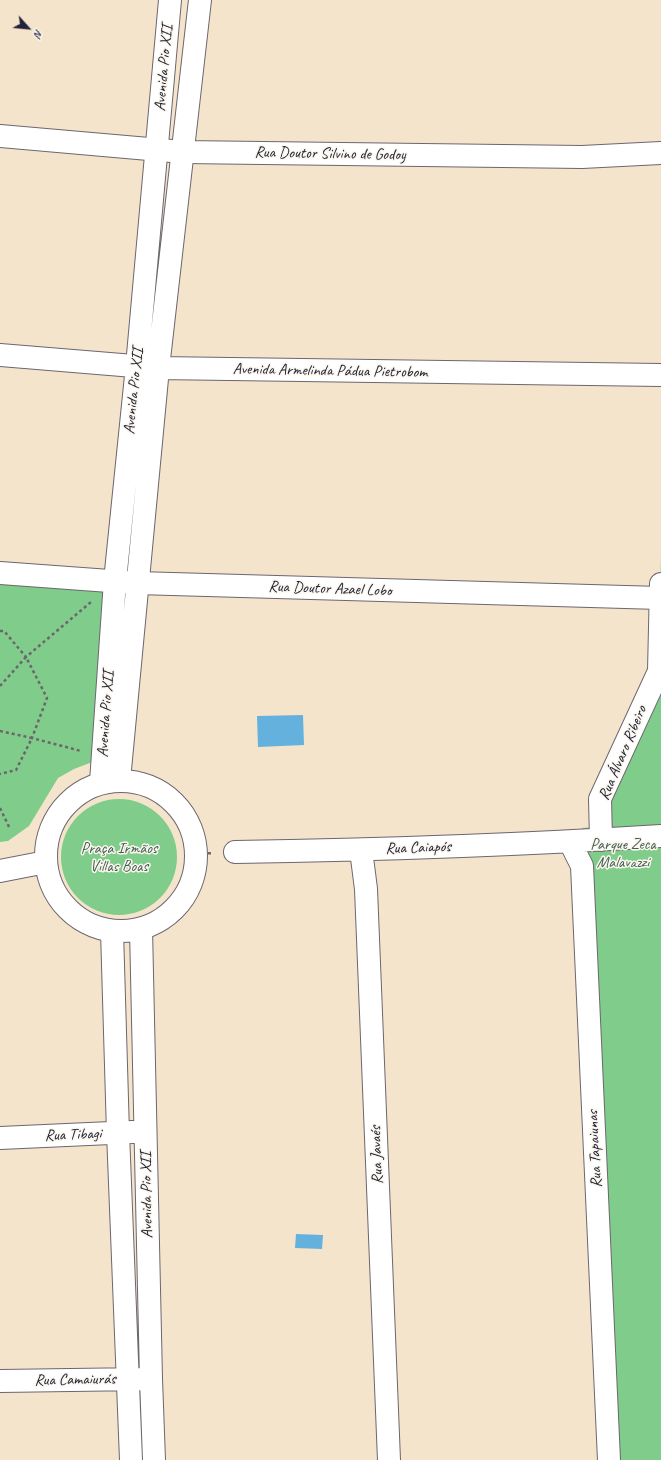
<!DOCTYPE html>
<html>
<head>
<meta charset="utf-8">
<style>
  body { margin:0 }
  #map { position:relative; width:661px; height:1460px; overflow:hidden; background:#f5e4cc; font-family:Caveat,sans-serif }
  canvas { display:block }
  .north { position:absolute; left:8px; top:8px; width:40px; height:40px; -webkit-text-stroke:3px #fbf7ec; paint-order:stroke; rotate:117deg; font-size:11px; font-weight:700; line-height:16px; text-align:center; color:#22223b }
  .north::after { content:''; display:block; margin:auto; width:14px; height:18px; background:#22223b; clip-path:polygon(50% 0,100% 100%,50% 72%,0 100%) }
</style>
</head>
<body>
<div id="map">
<canvas width="661" height="1460"></canvas>
<div class="north">N</div>
</div>
<script>
const g = document.querySelector('canvas').getContext('2d');
g.lineJoin = 'round';
function fill(path, color) { g.fillStyle = color; g.fill(path, 'evenodd'); }
function strokePath(path, color, width, dash) { g.strokeStyle = color; g.lineWidth = width; g.lineCap = dash ? 'butt' : 'round'; g.setLineDash(dash || []); g.stroke(path); }
function label(font, color, halo, rows, align = 'center') {
  g.font = font + ' Caveat,sans-serif'; g.lineWidth = 3; g.setLineDash([]); g.textBaseline = 'middle'; g.strokeStyle = halo; g.fillStyle = color; for (const [text, x, y, turn = 0] of rows) {
    g.save(); g.translate(x, y); g.rotate((+turn || 0) * Math.PI / 180); g.textAlign = isNaN(turn) ? turn : align; if (halo) g.strokeText(text, 0, 0); g.fillText(text, 0, 0); g.restore();
  }
}
const green = new Path2D(`
  M661,557V1460H613L582,828L595,827L658,669Z
  M0,579L109,585L95,761L74,769L58,778L29,826L8,841L0,842Z
  M61 857a58 58 0 1 1 116 0a58 58 0 1 1-116 0Z`);
const water = new Path2D(`
  M303,715L304,745L258,747L257,716Z
  M296,1234L323,1235L322,1249L295,1248Z`);
const path = new Path2D(`
  M0,631H4L26,657L91,602
  M0,686L26,657L47,698L32,738L81,751
  M0,731L32,738L16,770L0,774
  M0,808L10,829
  M196,854L214,853`);
const street = new Path2D(`
  M0,136L183,152L582,157L661,153
  M0,573L137,583L660,598
  M46 856a75 75 0 1 1 150 0a75 75 0 1 1-150 0Z
  M601,840L600,799L659,671L661,584
  M570,842L582,866L609,1460
  M361,850L366,889L389,1460
  M235,852C377,850 519,845 661,836
  M0,871L46,862
  M141,929L151,1379L154,1460
  M112,931L118,1133L131,1460
  M0,1138L133,1132
  M0,1381L142,1379`);
const secondary = new Path2D(`
  M0,355L158,368L661,375
  M119,780L158,368L200,0
  M101,782L115,581L137,366L170,0`);
const streetNames = [
  ["Avenida Pio XII",164,68,-85],
  ["Rua Doutor Silvino de Godoy",330,154,1],
  ["Avenida Armelinda Pádua Pietrobom",330,371,1],
  ["Avenida Pio XII",134,391,-84],
  ["Rua Doutor Azael Lobo",330,589,2],
  ["Avenida Pio XII",106,714,-86],
  ["Rua Álvaro Ribeiro",623,753,-67],
  ["Rua Caiapós",418,848,-2],
  ["Rua Tibagi",73,1135,-2],
  ["Rua Tapaiunas",595,1149,-93],
  ["Rua Javaés",377,1155,-92],
  ["Avenida Pio XII",147,1195,-91],
  ["Rua Camaiurás",75,1380,-1]
];
const parkNames = [
  ["Parque Zeca",623,845],
  ["Malavazzi",623,863],
  ["Praça Irmãos",119,849],
  ["Villas Boas",119,867]
];
fill(green, '#7fcc8b');
fill(water, '#65b1de');
strokePath(street, '#6c666e', 24);
strokePath(secondary, '#6c666e', 24);
strokePath(path, '#6c666e', 2.5, [3, 3]);
strokePath(street, '#fff', 22);
strokePath(secondary, '#fff', 22);
label('16px', '#22223b', '#fbf7ec', streetNames);
label('16px', '#435e57', '#fbf7ec', parkNames);
</script>
</body>
</html>
